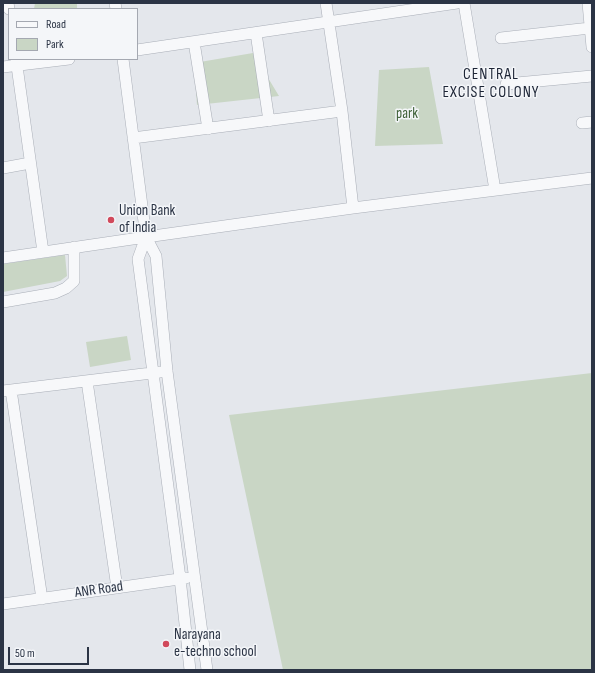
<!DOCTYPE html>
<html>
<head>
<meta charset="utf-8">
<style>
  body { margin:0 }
  #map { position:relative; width:595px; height:673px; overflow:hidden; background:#e4e7ec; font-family:"Sofia Sans Condensed",sans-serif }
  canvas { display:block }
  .frame { position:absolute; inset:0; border:4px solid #2b3445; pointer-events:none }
  .legend { position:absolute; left:8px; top:8px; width:130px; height:52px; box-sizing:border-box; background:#f4f6f9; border:1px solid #a4a8b1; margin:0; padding:5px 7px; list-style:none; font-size:12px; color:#2b3445 }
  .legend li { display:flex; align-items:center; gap:8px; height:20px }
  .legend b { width:20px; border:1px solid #a4a8b1 }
  .scale { position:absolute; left:8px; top:647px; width:81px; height:18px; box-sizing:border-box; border:2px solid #2b3445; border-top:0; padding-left:5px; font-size:12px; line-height:14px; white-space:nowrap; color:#2b3445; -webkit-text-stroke:3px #f4f6f9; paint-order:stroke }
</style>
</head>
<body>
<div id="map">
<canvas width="595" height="673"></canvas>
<div class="frame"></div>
<ul class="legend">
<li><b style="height:5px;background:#f7f8fa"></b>Road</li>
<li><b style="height:11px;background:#c9d6c5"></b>Park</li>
</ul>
<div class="scale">50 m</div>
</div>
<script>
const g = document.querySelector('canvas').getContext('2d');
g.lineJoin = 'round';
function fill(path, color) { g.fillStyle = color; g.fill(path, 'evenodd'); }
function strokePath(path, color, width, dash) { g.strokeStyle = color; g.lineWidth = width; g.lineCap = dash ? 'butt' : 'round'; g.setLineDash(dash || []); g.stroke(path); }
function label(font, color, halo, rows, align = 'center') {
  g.font = font + ' "Sofia Sans Condensed",sans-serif'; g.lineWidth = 3; g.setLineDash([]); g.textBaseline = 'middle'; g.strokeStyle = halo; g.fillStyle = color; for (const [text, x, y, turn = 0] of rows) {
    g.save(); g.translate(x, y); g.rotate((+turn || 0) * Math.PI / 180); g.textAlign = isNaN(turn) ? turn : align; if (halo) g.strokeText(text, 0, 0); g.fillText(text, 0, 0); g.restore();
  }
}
const green = new Path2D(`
  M35,3H77V9H34Z
  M253,53L279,96L197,105L194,63Z
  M429,67L443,144L375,146L379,70Z
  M65,255L67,276L60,281L3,292V264Z
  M127,336L131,360L90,367L86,342Z
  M592,373V670H283L229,415Z`);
const minor = new Path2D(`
  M8,3L9,9
  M115,3L116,9
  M326,3L342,111L353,208
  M464,3L495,190
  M588,3L592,47
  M256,33L269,121
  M501,38L590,28
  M194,42L208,129
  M137,50L457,3
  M16,59L43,252
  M123,59L146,237L156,256L167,371L207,670
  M3,67L69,59
  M506,84L592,76
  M582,123L592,122
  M133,138L342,111
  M3,168L30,163
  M146,237L138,259L180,578L190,670
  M3,258L146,237L353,208L592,178
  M3,302L55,293L66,288L74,281V247
  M87,381L117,588
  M11,390L42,599
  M3,391L160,372
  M3,604L186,578`);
const markers = [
  [111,220,4,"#d1495b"],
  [166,644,4,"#d1495b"]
];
const parkNames = [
  ["park",407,114]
];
const poiNames = [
  ["Union Bank",119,211],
  ["of India",119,228],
  ["Narayana",174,635],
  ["e-techno school",174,652]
];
const streetNames = [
  ["ANR Road",99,590,-8]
];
const neighbourhoodNames = [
  ["CENTRAL",491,75],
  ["EXCISE COLONY",491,93]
];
fill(green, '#c9d6c5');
strokePath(minor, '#a9aeb7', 12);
strokePath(minor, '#f7f8fa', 11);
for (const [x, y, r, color] of markers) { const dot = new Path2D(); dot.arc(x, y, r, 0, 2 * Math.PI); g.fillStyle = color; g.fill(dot); strokePath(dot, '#f4f6f9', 1.5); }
label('15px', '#3f6138', '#f4f6f9', parkNames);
label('15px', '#2b3445', '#f4f6f9', poiNames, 'left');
label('15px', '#2b3445', '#f4f6f9', streetNames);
g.letterSpacing = '1px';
label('16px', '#1d2536', '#f4f6f9', neighbourhoodNames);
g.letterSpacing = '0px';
</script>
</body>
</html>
